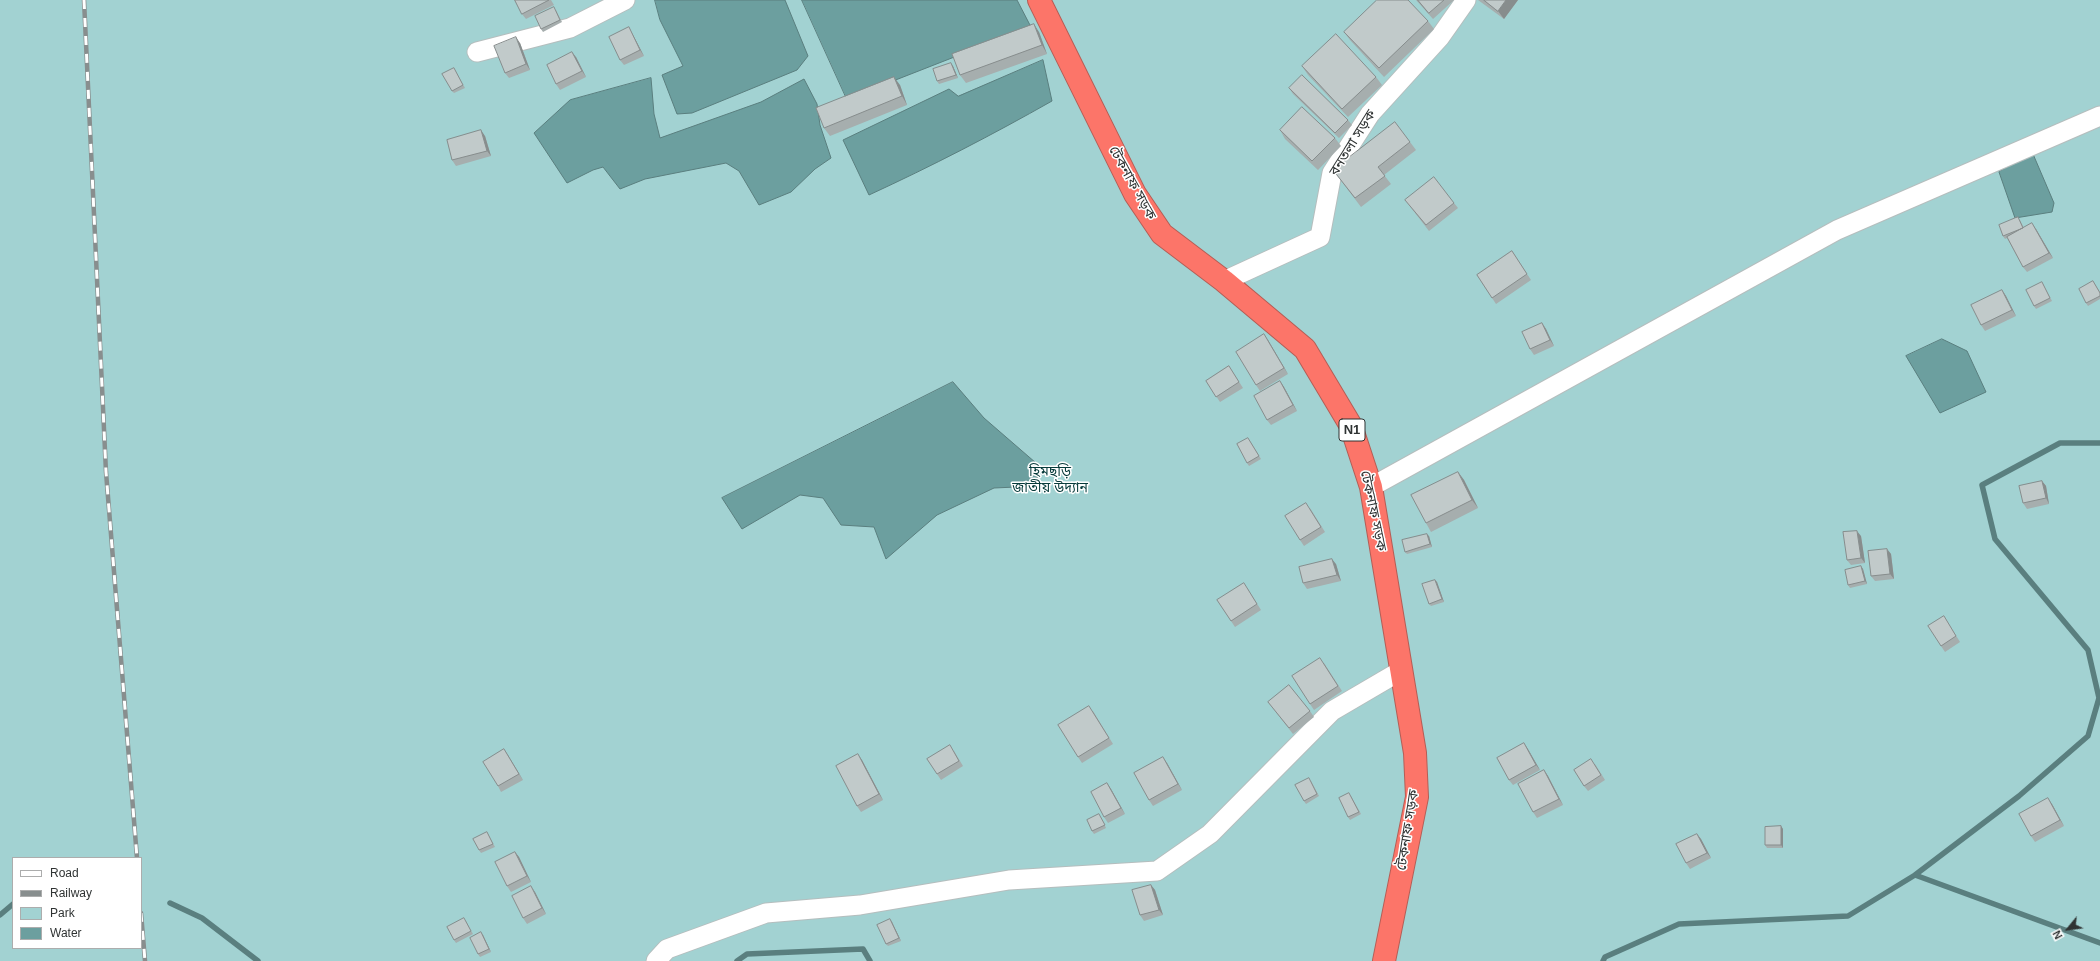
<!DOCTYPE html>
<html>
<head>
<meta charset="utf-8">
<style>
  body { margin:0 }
  #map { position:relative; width:2100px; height:961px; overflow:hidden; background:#e7f0f0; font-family:Arial,sans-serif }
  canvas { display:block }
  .legend { position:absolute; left:12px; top:857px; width:130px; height:92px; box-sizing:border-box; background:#fff; border:1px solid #acadad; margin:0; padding:5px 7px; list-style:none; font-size:12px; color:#2f3333 }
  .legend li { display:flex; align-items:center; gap:8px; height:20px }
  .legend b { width:20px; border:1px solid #acadad }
  .north { position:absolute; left:2048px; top:909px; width:40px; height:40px; -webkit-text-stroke:3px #fff; paint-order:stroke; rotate:241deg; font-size:11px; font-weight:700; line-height:16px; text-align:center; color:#2f3333 }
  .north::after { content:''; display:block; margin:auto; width:14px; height:18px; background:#2f3333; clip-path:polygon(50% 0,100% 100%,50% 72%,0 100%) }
</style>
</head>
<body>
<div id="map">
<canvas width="2100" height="961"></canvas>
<ul class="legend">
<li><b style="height:5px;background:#fff"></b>Road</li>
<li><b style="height:5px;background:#888e8e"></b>Railway</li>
<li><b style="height:11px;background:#a2d2d2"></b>Park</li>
<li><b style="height:11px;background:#6c9f9f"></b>Water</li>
</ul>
<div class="north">N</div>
</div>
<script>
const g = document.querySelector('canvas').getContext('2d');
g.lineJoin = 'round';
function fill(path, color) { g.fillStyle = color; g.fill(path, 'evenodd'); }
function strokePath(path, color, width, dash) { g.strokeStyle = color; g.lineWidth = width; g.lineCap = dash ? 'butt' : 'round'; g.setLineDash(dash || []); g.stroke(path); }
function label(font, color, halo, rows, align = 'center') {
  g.font = font + ' Arial,"Noto Sans Bengali",sans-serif'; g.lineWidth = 3; g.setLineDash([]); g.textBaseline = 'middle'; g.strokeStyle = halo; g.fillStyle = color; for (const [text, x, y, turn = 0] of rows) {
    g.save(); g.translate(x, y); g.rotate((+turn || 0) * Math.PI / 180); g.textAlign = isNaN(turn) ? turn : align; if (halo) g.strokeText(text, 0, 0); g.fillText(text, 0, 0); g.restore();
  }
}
const green = new Path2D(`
  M0,0H2100V961H0ZM13,858H141V948H13Z`);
const water = new Path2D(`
  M655,0H785L808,56L797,70L692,113L677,114L662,75L683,66L660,20Z
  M802,0H1017L1031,27L847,99Z
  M1043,60L1052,101C992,135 932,166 869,195L843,140L949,89L958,96Z
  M651,78L654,114L660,138L761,102L804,79L817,104L820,125L831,158L815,169L791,192L759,205L739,171L726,163L645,179L620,189L603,167L593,170L567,183L534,133L570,100Z
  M2033,154L2054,203L2052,212L2015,218L1999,172Z
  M1942,339L1967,351L1986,392L1940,413L1906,356Z
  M953,382L984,418L1036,463L1038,486L994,488L937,515L886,559L874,527L841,525L823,498L800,495L742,529L722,498Z`);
const stream = new Path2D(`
  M1915,875L2100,943
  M170,903L202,918L258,961
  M0,915L13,904
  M737,961L747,954L863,949L870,961
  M1603,961L1605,957L1679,924L1848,916L1915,875L2019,796L2088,736L2099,698L2088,650L1995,539L1982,485L2060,443H2100`);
const minor = new Path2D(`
  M477,52L570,28L625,0
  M1224,281L1320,237L1332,173L1370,114L1440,37L1466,0
  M1371,487L1837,230L2100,116
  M656,961L667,949L766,913L860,905L1009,880L1157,871L1210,834L1332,711L1402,670`);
const highway = new Path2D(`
  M1039,0L1135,194L1162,234L1224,281L1305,349L1351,426L1371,487L1415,753L1417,797L1384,961`);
const rail = new Path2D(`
  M84,0L106,472L137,858
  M141,913L145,961`);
const wall = new Path2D(`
  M515,0H551L554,5L526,19L522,14Z
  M1416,0H1454L1433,19Z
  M1478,0H1518L1504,19Z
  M556,10L562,22L543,32L541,29Z
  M1428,21L1434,29L1384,77L1350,40L1344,32Z
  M629,27L632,33L644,56L624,65L620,60Z
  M1039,32L1047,54L966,83L960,75Z
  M520,43L530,70L509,78L505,73Z
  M576,57L586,77L560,90L556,84Z
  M953,66L958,78L939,84L937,81Z
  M1302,66L1376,77L1382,85L1348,117L1308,75Z
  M454,68L465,88L454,93L452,91Z
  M900,85L907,105L830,136L824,128Z
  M1289,88L1348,120L1352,125L1339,138L1293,94Z
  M1280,130L1335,138L1341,146L1318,170L1285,139Z
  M485,136L491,156L456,166L452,160Z
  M1410,142L1416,150L1384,175L1391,184L1361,207L1333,170Z
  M1405,200L1454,203L1458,208L1429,231Z
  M2020,220L2024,228L2036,229L2053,258L2027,272L2023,267L2007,238L2005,239L2003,236Z
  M1512,251L1531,280L1496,304L1477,275Z
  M2093,281L2100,292V299L2088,306L2086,303Z
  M2042,282L2052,301L2036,309L2034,306Z
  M2002,290L2006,296L2016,316L1985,331L1981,325Z
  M1542,323L1546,329L1554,346L1534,355L1530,349Z
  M1268,340L1288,374L1260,391L1256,385Z
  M1229,366L1243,388L1220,402L1206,381Z
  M1280,381L1284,387L1297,411L1271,425L1267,420Z
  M1250,441L1261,459L1249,466L1247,463Z
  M1458,472L1464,480L1478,508L1431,532L1426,523Z
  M2042,481L2046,486L2049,504L2027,509L2023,503Z
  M1310,508L1325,532L1304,546L1300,540Z
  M1429,536L1432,547L1407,554L1405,552Z
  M1861,536L1865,563L1851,565L1847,560Z
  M1887,549L1891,554L1894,579L1875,581L1871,576Z
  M1336,564L1341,581L1307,589L1303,583Z
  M1861,566L1863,569L1867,584L1850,588L1848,585Z
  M1435,580L1437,582L1444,602L1431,606L1429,604Z
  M1248,589L1261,610L1235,627L1231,621Z
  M1944,616L1960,642L1945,652L1941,646Z
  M1324,663L1342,691L1314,710L1310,704Z
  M1268,702L1310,711L1314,717L1293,734Z
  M1093,711L1113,744L1082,763L1078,757Z
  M1524,743L1540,770L1513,785L1509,780Z
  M504,749L523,780L501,792L498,786Z
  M954,751L963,766L941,780L937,774Z
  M862,760L883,800L861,812L857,806Z
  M1167,763L1182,790L1153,806L1149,800Z
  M1595,764L1605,780L1588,791L1584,786Z
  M1544,770L1548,776L1563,805L1537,818L1533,812Z
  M1311,781L1319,796L1306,804L1304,801Z
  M1107,783L1111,789L1125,814L1108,823L1104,817Z
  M1351,796L1361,814L1350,820L1348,817Z
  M2052,804L2064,826L2035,842L2031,836Z
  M1101,817L1106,828L1094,834L1092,831Z
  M1781,826L1783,829V848H1767L1765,845Z
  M487,832L495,847L481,853L479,850Z
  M1697,834L1701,839L1711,858L1690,869L1686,863Z
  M515,852L519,857L531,882L511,892L507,886Z
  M1151,885L1155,890L1163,915L1144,921L1140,915Z
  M535,892L546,914L527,924L523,918Z
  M890,919L892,922L901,941L888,946L886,944Z
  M466,921L473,934L456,943L454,940Z
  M483,935L491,952L480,957L478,954Z`);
const shadedWall = new Path2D(`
  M1506,0H1518L1504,19L1498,11Z
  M1034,24L1039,32L1047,54L1042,45Z
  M629,27L632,33L644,56L640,50Z
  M516,37L520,43L530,70L526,64Z
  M572,52L576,57L586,77L582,71Z
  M951,63L953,66L958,78L956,75Z
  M894,77L900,85L907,105L902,96Z
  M481,130L485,136L491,156L487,151Z
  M2032,223L2036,229L2053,258L2049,253Z
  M2002,290L2006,296L2016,316L2012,310Z
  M1542,323L1546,329L1554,346L1550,340Z
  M1264,334L1268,340L1288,374L1284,368Z
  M1280,381L1284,387L1297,411L1293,405Z
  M1458,472L1464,480L1478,508L1472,500Z
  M2042,481L2046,486L2049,504L2046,498Z
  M1857,531L1861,536L1865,563L1861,558Z
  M1427,534L1429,536L1432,547L1430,544Z
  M1887,549L1891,554L1894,579L1890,574Z
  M1332,559L1336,564L1341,581L1337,575Z
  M1861,566L1863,569L1867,584L1865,581Z
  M1435,580L1437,582L1444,602L1442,599Z
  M1524,743L1528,749L1540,770L1536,765Z
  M504,749L508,755L523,780L519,774Z
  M858,754L862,760L883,800L879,794Z
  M1163,757L1167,763L1182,790L1178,784Z
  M1544,770L1548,776L1563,805L1559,799Z
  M1107,783L1111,789L1125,814L1121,808Z
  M2048,798L2052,804L2064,826L2060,820Z
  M1781,826L1783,829V848L1781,845Z
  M1697,834L1701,839L1711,858L1707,853Z
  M515,852L519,857L531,882L527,876Z
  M1151,885L1155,890L1163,915L1159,910Z
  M531,886L535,892L546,914L542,908Z
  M890,919L892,922L901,941L899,938Z
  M481,932L483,935L491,952L489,949Z`);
const building = new Path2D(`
  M515,0H549L522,14Z
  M1377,0H1408L1428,21L1379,68L1344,32Z
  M1418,0H1444L1429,13Z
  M1484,0H1506L1498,11Z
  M554,7L560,20L541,29L535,16Z
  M1034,24L1042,45L960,75L952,54Z
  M629,27L640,50L620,60L609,37Z
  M1336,34L1376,77L1342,109L1302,66Z
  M516,37L526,64L505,73L494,46Z
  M572,52L582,71L556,84L547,65Z
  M951,63L956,75L937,81L933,69Z
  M454,68L463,85L452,91L442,74Z
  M1302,75L1348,120L1335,133L1289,88Z
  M894,77L902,96L824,128L816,108Z
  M1302,107L1335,138L1312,161L1280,130Z
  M1395,122L1410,142L1378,167L1385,176L1355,198L1333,170Z
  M481,130L487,151L452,160L447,140Z
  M1434,177L1454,203L1426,225L1405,200Z
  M2018,217L2023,228L2003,236L1999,225Z
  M2032,223L2049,253L2023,267L2007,237Z
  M1512,251L1527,274L1492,298L1477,275Z
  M2093,281L2100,293V296L2086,303L2079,289Z
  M2042,282L2050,298L2034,306L2026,290Z
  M2002,290L2012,310L1981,325L1971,305Z
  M1542,323L1550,340L1530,349L1522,332Z
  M1264,334L1284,368L1256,385L1236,352Z
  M1229,366L1239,382L1216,397L1206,381Z
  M1280,381L1293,405L1267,420L1254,396Z
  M1248,438L1259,456L1247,463L1237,444Z
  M1458,472L1472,500L1426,523L1411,495Z
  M2042,481L2046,498L2023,503L2019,486Z
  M1306,503L1321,527L1300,540L1285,516Z
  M1857,531L1861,558L1847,560L1843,532Z
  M1427,534L1430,544L1405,552L1402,540Z
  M1887,549L1890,574L1871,576L1868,551Z
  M1332,559L1337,575L1303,583L1299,567Z
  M1861,566L1865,581L1848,585L1845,570Z
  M1435,580L1442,599L1429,604L1422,584Z
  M1244,583L1257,604L1231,621L1217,600Z
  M1944,616L1956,636L1941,646L1928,626Z
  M1320,658L1338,686L1310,704L1292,676Z
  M1289,685L1310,711L1289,728L1268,702Z
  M1089,706L1109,738L1078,757L1058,725Z
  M1524,743L1536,765L1509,780L1497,758Z
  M950,745L959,761L937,774L927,759Z
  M504,749L519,774L498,786L483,762Z
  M858,754L879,794L857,806L836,766Z
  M1163,757L1178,784L1149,800L1134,773Z
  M1591,759L1601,775L1584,786L1574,770Z
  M1544,770L1559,799L1533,812L1518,784Z
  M1309,778L1317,794L1304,801L1295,785Z
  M1107,783L1121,808L1104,817L1091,792Z
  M1349,793L1359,812L1348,817L1339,798Z
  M2048,798L2060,820L2031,836L2019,814Z
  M1099,814L1105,825L1092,831L1087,820Z
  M1781,826V845H1765V827Z
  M487,832L493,844L479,850L473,839Z
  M1697,834L1707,853L1686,863L1676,844Z
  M515,852L527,876L507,886L495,862Z
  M1151,885L1159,910L1140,915L1132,890Z
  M531,886L542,908L523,918L512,896Z
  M464,918L471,931L454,940L447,927Z
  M890,919L899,938L886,944L877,925Z
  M481,932L489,949L478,954L470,938Z`);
const shields = [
  [1352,430,26]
];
const shieldNames = [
  ["N1",1352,430]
];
const streetNames = [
  ["বনতলা সড়ক",1353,143,-58],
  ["টেকনাফ সড়ক",1132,183,61],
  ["টেকনাফ সড়ক",1373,511,78],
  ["টেকনাফ সড়ক",1408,830,-81]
];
const parkNames = [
  ["হিমছড়ি",1050,472],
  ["জাতীয় উদ্যান",1050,488]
];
fill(green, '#a2d2d2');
fill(water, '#6c9f9f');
strokePath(water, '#5a7f7f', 1);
strokePath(stream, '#5a7f7f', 5.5);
strokePath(minor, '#b5bebe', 21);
strokePath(highway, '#b45e56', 24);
strokePath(minor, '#fff', 19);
strokePath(highway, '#fc7569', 22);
strokePath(rail, '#888e8e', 4.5);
strokePath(rail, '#fff', 3, [9]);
fill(wall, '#a6aeae');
fill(shadedWall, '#878d8d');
fill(building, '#c1caca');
strokePath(building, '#878d8d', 1);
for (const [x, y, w] of shields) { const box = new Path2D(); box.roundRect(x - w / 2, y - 11, w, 22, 3); g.fillStyle = '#fff'; g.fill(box); strokePath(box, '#2f3333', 1); }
label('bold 13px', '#2f3333', null, shieldNames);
label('14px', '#2f3333', '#fff', streetNames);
label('14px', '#063a3a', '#fff', parkNames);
</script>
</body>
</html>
